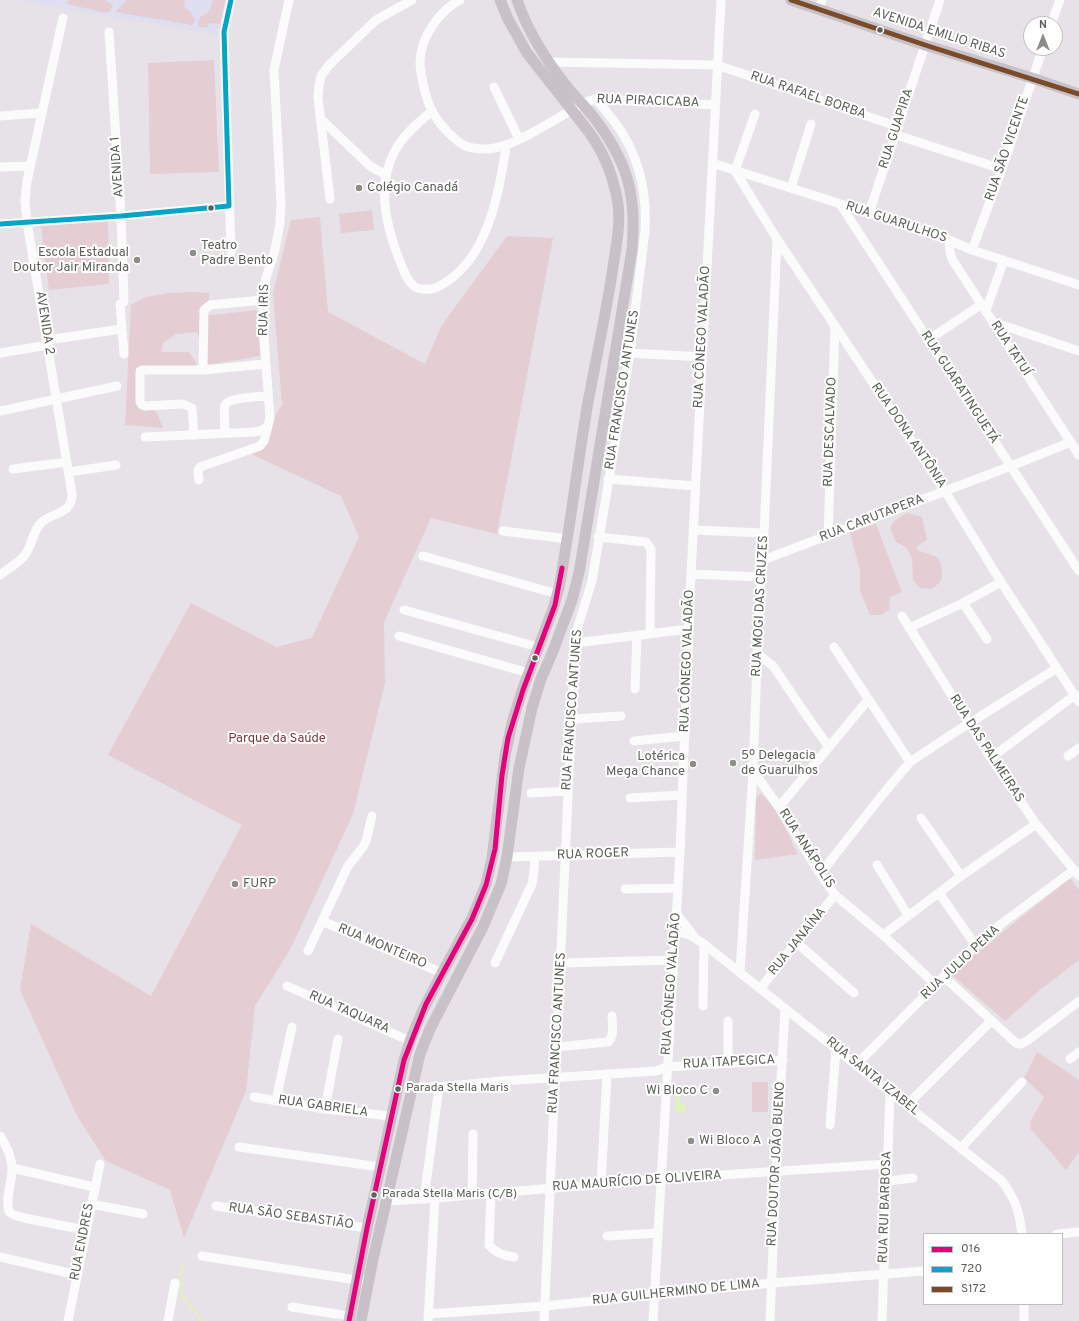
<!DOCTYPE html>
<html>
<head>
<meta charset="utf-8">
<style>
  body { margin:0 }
  #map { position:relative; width:1079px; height:1321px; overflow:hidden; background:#e6e2e8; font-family:Overpass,sans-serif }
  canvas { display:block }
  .legend { position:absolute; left:923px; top:1233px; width:140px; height:72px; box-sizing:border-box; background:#fff; border:1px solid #bebfbc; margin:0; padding:5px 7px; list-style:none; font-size:12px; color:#5d6058 }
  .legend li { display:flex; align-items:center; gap:8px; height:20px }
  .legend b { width:20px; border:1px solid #bebfbc }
  .north { position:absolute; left:1023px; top:16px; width:40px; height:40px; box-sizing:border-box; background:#fff; border:1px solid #bebfbc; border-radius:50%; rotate:0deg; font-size:11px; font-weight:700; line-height:16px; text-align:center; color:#5d6058 }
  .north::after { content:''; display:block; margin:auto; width:14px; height:18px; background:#8d8e8a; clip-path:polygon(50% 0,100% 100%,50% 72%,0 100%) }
</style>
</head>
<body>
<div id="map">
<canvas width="1079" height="1321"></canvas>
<ul class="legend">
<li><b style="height:5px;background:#e5007d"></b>016</li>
<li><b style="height:5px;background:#05a5c8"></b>720</li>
<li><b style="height:5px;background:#7a4b2a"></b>S172</li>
</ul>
<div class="north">N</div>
</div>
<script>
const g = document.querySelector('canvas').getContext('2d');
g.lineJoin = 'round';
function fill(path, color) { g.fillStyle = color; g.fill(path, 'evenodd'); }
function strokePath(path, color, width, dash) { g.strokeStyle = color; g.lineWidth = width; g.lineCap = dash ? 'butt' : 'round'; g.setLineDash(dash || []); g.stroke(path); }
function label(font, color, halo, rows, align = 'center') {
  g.font = font + ' Overpass,sans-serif'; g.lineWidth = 4; g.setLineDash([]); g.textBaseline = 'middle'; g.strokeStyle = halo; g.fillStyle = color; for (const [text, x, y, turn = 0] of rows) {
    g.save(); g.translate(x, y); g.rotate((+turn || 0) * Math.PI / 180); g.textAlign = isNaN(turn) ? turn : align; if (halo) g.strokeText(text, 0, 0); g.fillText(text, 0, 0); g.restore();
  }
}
const medical = new Path2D(`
  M20,0H226L219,35L64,9Z`);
const green = new Path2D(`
  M68,0H106L113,6L110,11L106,13L67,4Z
  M127,0H184L185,3L184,7C190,10 193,14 195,21L192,25L115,12Z
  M212,0H225L220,24L209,23L207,28L198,26L200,17C208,14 212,9 212,0Z
  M214,60L219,172L150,174L148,63Z
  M372,210L374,230L341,233L339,214Z
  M320,217L328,312L425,364L442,325L507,236L553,238L497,534L431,518L384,622L385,683L353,814L291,948L255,1006L246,1091L184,1238L170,1190L106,1161L77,1116L20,990L31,924L151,996L242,825L108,755L191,603L276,647L312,638L359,537L341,496L251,454L282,405L273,293L291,220Z
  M108,221L109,284L49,290L41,226Z
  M191,292L209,293V310H195L212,315L257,310L260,356L207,365L197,332L176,334L163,343L161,352H189L197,364L195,367L142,371L143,401L157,413L163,428L125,425L131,305L146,297L168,293Z
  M907,513L922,517L927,540L916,547L917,550L937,557L941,564L942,577L940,582L932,589L920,588L913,580L912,558L906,547L896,542L890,528L894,521Z
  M876,524L902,592L890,597L889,610L881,615H870L860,590V571L850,532Z
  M760,794C773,799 791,841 798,854L755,860L756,801L757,796Z
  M1070,878L1079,890V960L1040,990L1005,1021L951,974Z
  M1037,1052L1079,1080V1152L1066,1170L1031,1129L1030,1122L1044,1097L1024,1078Z
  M752,1082H768V1112H752Z`);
const water = new Path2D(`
  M677,1086H681V1091L686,1092V1088H692V1095H680V1104H685V1112H676Z`);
const stream = new Path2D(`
  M183,1265L180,1274L182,1296L202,1321`);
const minor = new Path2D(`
  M460,0C439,11 421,37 420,61C420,75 426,99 432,111C438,123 456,143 468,147C475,149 483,149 489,149C516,146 548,123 572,110C580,104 586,101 596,99L715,105
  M819,9L822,0
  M1051,24L1060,0
  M109,32L121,216L124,302
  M549,62L717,65L899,127
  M494,87L519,139
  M432,111C420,121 408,131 399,144C372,185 388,235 406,276C413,288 417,290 431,289C439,288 446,282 453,277C489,249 500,189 506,146
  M755,114L735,171L777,239L945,491L1001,582L1079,702
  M0,116L42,113
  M321,119L370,166L386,175
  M896,135L1002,169
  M712,163L869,213L949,240L972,250L1079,285
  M0,167L30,166
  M791,188L811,124
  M330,199L318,98L319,86L321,76L329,65L376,20L412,0
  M840,204L1079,571
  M869,213L940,0
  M0,224L121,216L229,206
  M949,240L950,252L952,259L1079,455
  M972,250L1002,169L1043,48
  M231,252L224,32L231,0
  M120,304L124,354
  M986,310L1004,260
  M993,322L1079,351
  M47,340L122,329
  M928,340L982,304
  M0,353L48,345
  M630,353L702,357
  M203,370L204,310L210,305L263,300
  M0,411L117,386
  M225,433C225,426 223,410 225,405C229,397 260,397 268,396
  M194,435L192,408L183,404L145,406L142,405L140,402V371L142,370H203L266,364
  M145,437L254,432L260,431L268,426L270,418L264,338L263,295L266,278L275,250L280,223L281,204L274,70L289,0
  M13,469L67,462
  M69,472L116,465
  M608,479L695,486
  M199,480L198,470L200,467L260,446L264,441L268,426
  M693,530L764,533
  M503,531L568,539
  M828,536L835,328
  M598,537L646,542L651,549L650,634
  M423,556L557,594
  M763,560L1011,466L1071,442
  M691,574L761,577
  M0,575C8,568 18,564 24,556C33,546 32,530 43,521C56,512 72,513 72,494L27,222L25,201L27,181L63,18
  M963,603L987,639
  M404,610L538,647
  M902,616L993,761L1036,824L1079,876
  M909,628L963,603L1001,582
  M399,636L529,673
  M575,643L689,629
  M834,647L910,762
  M758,656L763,658L773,666L811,722L829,747
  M635,689L637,635
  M572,719L621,716
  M634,741L685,736
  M1068,756L1079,748
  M991,758L1075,695
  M753,771L779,807L820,874L835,895L883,935L936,985
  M531,793L568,791
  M630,798L682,795
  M779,807L868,700
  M921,818L961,876
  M507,857L680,852
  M877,865L908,915
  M820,874L883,794L910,762L957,731L1057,668
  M625,889L678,888
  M939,893L976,946
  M676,913L693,935
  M322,921L442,973
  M675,931L690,935L704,944L1002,1181C1016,1201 1019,1210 1022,1234
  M883,935L961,876L1036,824
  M796,942L854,993
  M308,951L348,866L363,847L366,841L372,816
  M495,963L532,884L534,871L535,857
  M561,963L673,960
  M740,972L753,771L759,610L764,533L777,239
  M944,977L1016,1043L1021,1044L1027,1041L1079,1001
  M287,986L410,1041
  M761,988L796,942L835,895
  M703,1006L704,944
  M556,1047L608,1042C615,1036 612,1024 612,1016
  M1070,1059L1079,1052
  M728,1063V1021
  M856,1065L963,957L1001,924L1074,870
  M412,1087H439L501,1081L656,1071L667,1067L783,1060
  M254,1097L325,1109L391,1116
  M276,1100L292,1027
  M907,1105L991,1021
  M325,1109L338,1039
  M830,1125L836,1049
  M0,1136C6,1145 12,1158 12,1169C12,1184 5,1196 9,1212L14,1215L24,1218L85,1230
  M239,1147L380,1167
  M961,1148L1022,1082
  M12,1168L94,1187
  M887,1181L913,1178
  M601,1184L607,1074
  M491,1194L489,1245C495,1253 504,1256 514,1257
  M472,1195L473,1134
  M424,1199L439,1087
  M387,1201L424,1199L661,1179L887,1164
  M91,1204L143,1214
  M216,1206L367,1228
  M1057,1234L1079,1232
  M607,1236L658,1233
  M202,1256L363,1281
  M0,1257L77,1275
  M1024,1304V1321
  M292,1307L349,1316
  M428,1314L544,1306L772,1283L924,1271
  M68,1321L100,1164
  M168,1321L175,1283
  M428,1321L435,1198
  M544,1321L575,643L578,626L592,581L630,353L645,231C647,195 640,159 619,128C612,118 604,109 596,99
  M653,1321L680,852L691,574L721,0
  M770,1321L776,1172L785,1008
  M882,1321L890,1092`);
const major = new Path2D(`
  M791,0L925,45L1032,78L1079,94
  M349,1321L367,1228L404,1060L410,1041L422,1012L442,973L472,918L486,884L492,858L505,756L512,723L523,688L553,609L559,588C570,528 577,468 587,408C595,363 605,319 612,274C615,252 621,227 618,204C614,178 604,153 589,132L527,53L508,19L500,0
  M361,1321L373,1259L420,1054L430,1029L483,927L501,884L507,857L519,768L532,708L541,679L553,651L572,600L579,573L632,250C634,222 634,195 624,169C617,151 603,128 591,114C584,105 576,98 569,89C547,62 528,32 517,0`);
const bus1 = new Path2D(`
  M349,1321L367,1228L404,1060L426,1004L472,919L486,885L495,849L502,775L508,738L523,690L555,605L562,568`);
const bus2 = new Path2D(`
  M0,224L121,216L229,206L224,32L231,0`);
const bus3 = new Path2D(`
  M791,0L925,45L1079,94`);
const markers = [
  [880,30,3.5,"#5d6058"],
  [359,188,4,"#8d8e8a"],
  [211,208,3.5,"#5d6058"],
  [193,253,4,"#8d8e8a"],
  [137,260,4,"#8d8e8a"],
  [535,658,3.5,"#5d6058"],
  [733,763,4,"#8d8e8a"],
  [693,764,4,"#8d8e8a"],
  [235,884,4,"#8d8e8a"],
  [398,1089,3.5,"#5d6058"],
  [716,1091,4,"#8d8e8a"],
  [691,1141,4,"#8d8e8a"],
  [374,1195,3.5,"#5d6058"]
];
const busNames = [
  ["Parada Stella Maris",406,1089],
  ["Parada Stella Maris (C/B)",382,1195]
];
const streetNames = [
  ["AVENIDA EMILIO RIBAS",939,34,18],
  ["RUA RAFAEL BORBA",808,96,19],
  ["RUA PIRACICABA",648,102,2],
  ["RUA GUAPIRA",897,129,-72],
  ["RUA SÃO VICENTE",1008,149,-71],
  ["AVENIDA 1",118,167,-94],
  ["RUA GUARULHOS",896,223,18],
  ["RUA IRIS",265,310,-89],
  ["AVENIDA 2",44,323,81],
  ["RUA CÔNEGO VALADÃO",703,337,-87],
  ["RUA TATUÍ",1010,349,57],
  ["RUA GUARATINGUETÁ",959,388,57],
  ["RUA FRANCISCO ANTUNES",623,390,-81],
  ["RUA DESCALVADO",831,432,-88],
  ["RUA DONA ANTÔNIA",908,436,56],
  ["RUA CARUTAPERA",872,519,-21],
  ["RUA MOGI DAS CRUZES",761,606,-87],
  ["RUA CÔNEGO VALADÃO",688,661,-88],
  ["RUA FRANCISCO ANTUNES",573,710,-86],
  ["RUA DAS PALMEIRAS",986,749,57],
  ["RUA ANÁPOLIS",806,849,57],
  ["RUA ROGER",593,855,-2],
  ["RUA JANAÍNA",798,942,-51],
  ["RUA MONTEIRO",382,947,23],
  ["RUA JULIO PENA",961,963,-43],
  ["RUA CÔNEGO VALADÃO",672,984,-86],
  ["RUA TAQUARA",349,1013,24],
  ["RUA FRANCISCO ANTUNES",558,1033,-87],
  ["RUA ITAPEGICA",729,1063,-3],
  ["RUA SANTA IZABEL",872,1077,39],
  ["RUA GABRIELA",323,1107,8],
  ["RUA DOUTOR JOÃO BUENO",777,1164,-87],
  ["RUA MAURÍCIO DE OLIVEIRA",637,1182,-4],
  ["RUA RUI BARBOSA",886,1207,-88],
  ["RUA SÃO SEBASTIÃO",291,1217,8],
  ["RUA ENDRES",83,1242,-79],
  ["RUA GUILHERMINO DE LIMA",676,1293,-6]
];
const poiNames = [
  ["Colégio Canadá",367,188],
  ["Teatro",201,246],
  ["Padre Bento",201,261],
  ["Escola Estadual",129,253,"right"],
  ["Doutor Jair Miranda",129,268,"right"],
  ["5º Delegacia",741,756],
  ["de Guarulhos",741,771],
  ["Lotérica",685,757,"right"],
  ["Mega Chance",685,772,"right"],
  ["FURP",243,884],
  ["Wi Bloco C",708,1091,"right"],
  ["Wi Bloco A",699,1141]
];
const parkNames = [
  ["Parque da Saúde",277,739]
];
fill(medical, '#dfdff1');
fill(green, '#e4cdd3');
fill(water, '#e2f4b5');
strokePath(stream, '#e2f4b5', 2);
strokePath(minor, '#fbfbfc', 9);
strokePath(major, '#c8c2c8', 11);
strokePath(bus1, '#e5007d', 5);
strokePath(bus2, '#05a5c8', 5);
strokePath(bus3, '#7a4b2a', 5);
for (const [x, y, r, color] of markers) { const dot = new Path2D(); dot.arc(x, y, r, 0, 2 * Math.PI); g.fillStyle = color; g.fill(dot); strokePath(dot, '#fff', 1.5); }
label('12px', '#5d6058', '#fff', busNames, 'left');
label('13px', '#5d6058', '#fff', streetNames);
label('13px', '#5d6058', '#fff', poiNames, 'left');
label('13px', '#80373e', '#fff', parkNames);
</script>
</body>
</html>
